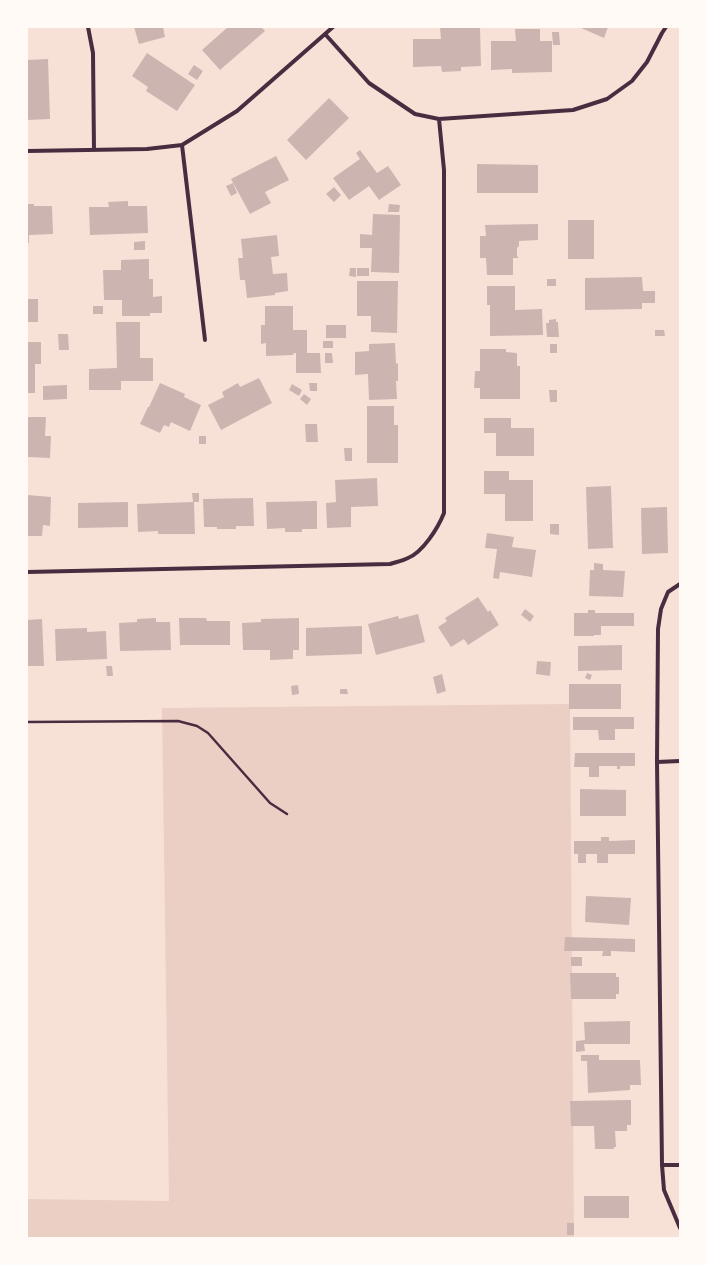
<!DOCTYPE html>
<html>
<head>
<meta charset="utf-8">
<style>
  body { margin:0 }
  #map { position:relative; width:707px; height:1265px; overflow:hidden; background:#f7e1d7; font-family:Poppins,sans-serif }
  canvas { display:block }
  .frame { position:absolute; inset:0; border:28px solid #fffaf5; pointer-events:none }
</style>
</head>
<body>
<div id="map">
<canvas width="707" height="1265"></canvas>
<div class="frame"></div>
</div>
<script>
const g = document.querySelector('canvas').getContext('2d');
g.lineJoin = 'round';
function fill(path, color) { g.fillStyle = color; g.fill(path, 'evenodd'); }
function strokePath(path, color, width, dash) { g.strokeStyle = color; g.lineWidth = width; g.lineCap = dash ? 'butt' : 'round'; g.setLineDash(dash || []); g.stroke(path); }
const green = new Path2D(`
  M570,704L574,1238H27V1199L169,1201L162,708Z`);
const building = new Path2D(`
  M134,27H163L165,37L139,44Z
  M228,27H261L265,31L220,70L202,50Z
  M458,27H480L481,66L461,67V71L442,72L441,66L413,67V39H441L440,28Z
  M579,27H608L604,38Z
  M515,29H540V41H552V72L512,73V69L491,70V41H516Z
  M552,32H559L560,45H553Z
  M147,53L195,85L177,111L146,91L148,87L132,76Z
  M48,59L50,119L27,120V60Z
  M194,65L203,71L197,80L188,74Z
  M329,98L349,118L306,160L287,140Z
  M360,150L377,173L388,166L401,185L379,200L369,186L349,200L333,178L360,159L356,153Z
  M276,156L289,180L265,192L271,203L250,214L231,179Z
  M477,164L538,165V193H477Z
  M233,183L237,193L231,196L226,186Z
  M334,187L341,195L334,202L326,194Z
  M128,201V206H147L148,233L90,235L89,207H109L108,202Z
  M27,204H34V206H52L53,234L29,235V243H27Z
  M389,204L400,205L399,212H388Z
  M373,214L400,215L399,273L371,272L372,248H360V234L372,235Z
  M568,220H594V259H568Z
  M538,224V240L519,241V246L517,248V256L519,258H513V275H487L486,258H480V236H486L485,225Z
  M277,235L279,256L271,257L273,274L287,273L288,291L275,293V295L247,298L245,280H240L238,258H243L241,239Z
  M145,241V250H134V242Z
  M149,259V279H153V297L162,296V313H150V316H122V300H104L103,270H121V260Z
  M350,268H356V277L349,276Z
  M357,268H369V276H357Z
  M642,277L643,291H655V303H642V309L585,310V278Z
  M547,279H556V286H547Z
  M357,281H398L397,333L371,332V316H357Z
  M487,286H515V310L542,309L543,335L490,336V305H487Z
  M27,299H38V322H27Z
  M93,306H103V314H93Z
  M265,306H293V330H307V353H320L321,373H296V353H294L293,355L266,356V343L261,344V325H265Z
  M556,319V322H558L559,337H547L546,323H549V320Z
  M116,322H140V358H153V381H121V390H89V369L117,368Z
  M326,325H346V338H326Z
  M655,330H664L665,336H655Z
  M58,334H68L69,350H59Z
  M323,341H333V348H323Z
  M27,342H41V364H35V393H27Z
  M395,343L396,364L398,363V381H396L397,399L369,400L368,374L355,375V352L369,351V344Z
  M550,344H557V353H550Z
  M480,349H506V352L517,353V366H520V399H480V388H474L475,371H480Z
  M325,353H332L333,363H325Z
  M259,378L272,403L221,430L208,405L224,397L222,392L238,383L240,387Z
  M160,383L185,394L184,397L201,405L190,431L171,422L169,427L164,425L160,433L140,424L148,407H149Z
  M309,383H317V391H310Z
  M292,384L302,390L299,396L289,390Z
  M67,385V399L43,400V386Z
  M549,390H557V402H550Z
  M304,394L311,399L307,405L300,399Z
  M367,406H394V425H398V463H367Z
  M27,417H46L45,436H51L50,458L27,457Z
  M484,418H511V428H534V456H496V433H484Z
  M305,424H317L318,442H306Z
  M199,436H206V444H199Z
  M344,448H352V461H345Z
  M484,471H509V480H533V521H505V494H484Z
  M377,478L378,506L351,507V527L327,528L326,503L336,502L335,480Z
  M611,486L613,548L588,549L586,487Z
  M192,493H199V502H194L195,534H158V531L138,532L137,504L193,502Z
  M27,495L51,497L50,526L43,525L42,536H27Z
  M253,498L254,526H236V529H217V527H204L203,499Z
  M317,501V529H302V532H285V528L267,529L266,502Z
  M128,502V527L78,528V503Z
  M667,507L668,553L642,554L641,508Z
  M550,524H559V535L550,534Z
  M487,533L514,537L512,547L536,550L532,577L500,572L499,579L493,578L497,549L485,548Z
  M594,563L603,564V570L625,571L623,597L589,596L590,570H594Z
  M478,597L488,612L490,610L499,625L468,645L464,639L451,647L438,627L447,621L445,618Z
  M525,609L534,616L530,622L521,615Z
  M588,610H595V613H634V626H601V635H594V636H574V613H588Z
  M418,614L425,642L376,655L368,624L398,616L399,619Z
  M156,618V622H170L171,650L120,651L119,623L137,622V619Z
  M179,618H206L207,621H230V645H180Z
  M299,618V650H293V659L270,660V650H243L242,623L261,622V619Z
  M42,619L44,666H27V620Z
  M362,626V654L306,656V628Z
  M87,628V632L106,631L107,659L56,661L55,629Z
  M622,645V670L578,671V646Z
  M537,661L551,662L550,676L536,674Z
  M106,666H112L113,676H107Z
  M587,673L592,675L590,680L585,678Z
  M442,674L446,691L437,694L433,677Z
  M569,684H621V709H569Z
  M298,685L299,694L292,695L291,686Z
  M340,689H347L348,694H340Z
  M573,717H634V729H615V740H599L598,730H573Z
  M575,753H635V766H620V769H617V766H599V777H589V767H574Z
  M580,789L626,790V816H580Z
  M601,837H609V841L635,840V854H608V863H597V854H586V863H578V854H574V841H601Z
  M586,896L631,898L629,925L585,922Z
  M565,937L635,939V952L611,951V956H602L603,951H564Z
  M571,957H582V966H571Z
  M570,973H616V977H619V994H616V999H571Z
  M630,1021V1044H584L585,1051L576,1052V1041L585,1040L584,1022Z
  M581,1055H599V1060H640L641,1085H630V1090L588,1093L587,1061H581Z
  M631,1100V1125H627V1131H615L616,1147H614V1149H595L594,1126H571L570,1101Z
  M584,1196H629V1218H584Z
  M567,1223H574V1235H567Z`);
const path = new Path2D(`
  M27,722L178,721L197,726L208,733L270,803L287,814`);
const minor = new Path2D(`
  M88,27L93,53L94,150
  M325,34L369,83L415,114L439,119L573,110L607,99L632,81L647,62L662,33L666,27
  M182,145L205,340
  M27,151L147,149L182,145L237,111L333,27
  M27,572L390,564C396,562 402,561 408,558C423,552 438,528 444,513V170L439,119
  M680,584L668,592L661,609L658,629L657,762L662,1165L664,1190L680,1228
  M657,762L680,761
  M662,1165H680`);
fill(green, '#ebcfc5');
fill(building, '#ccb4b1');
strokePath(path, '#4a2c40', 2.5);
strokePath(minor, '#4a2c40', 4);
</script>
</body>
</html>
